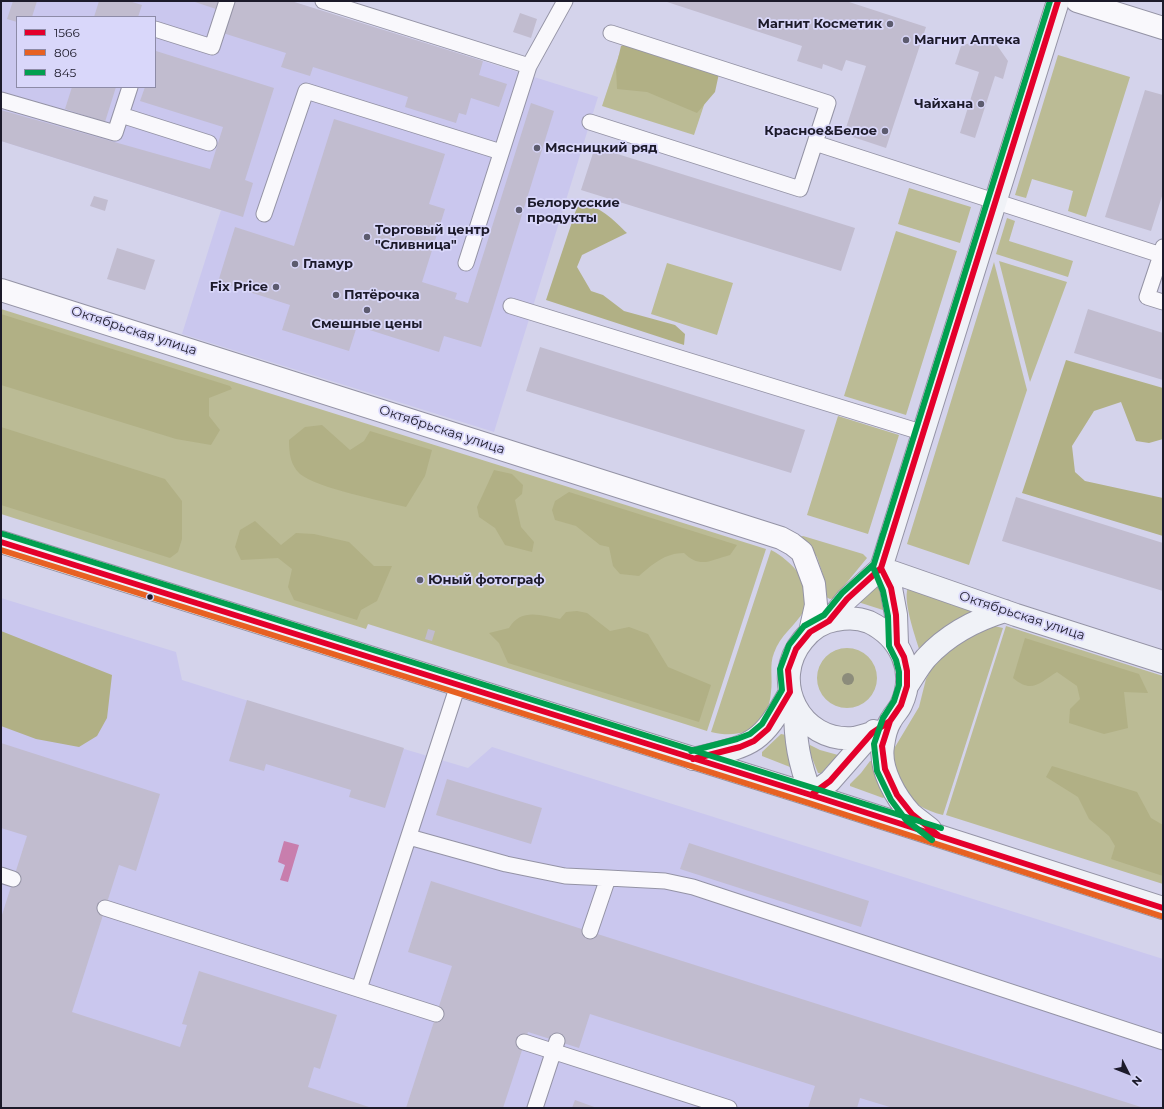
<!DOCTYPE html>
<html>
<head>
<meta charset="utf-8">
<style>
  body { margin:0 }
  #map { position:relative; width:1164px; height:1109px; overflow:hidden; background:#d4d3eb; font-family:Montserrat,sans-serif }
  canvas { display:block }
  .frame { position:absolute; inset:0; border:2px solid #1c1a2a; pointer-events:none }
  .legend { position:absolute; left:16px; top:16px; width:140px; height:72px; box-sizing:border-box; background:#d9d7fa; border:1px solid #8d8ba7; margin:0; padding:5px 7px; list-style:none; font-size:12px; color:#1c1a2a }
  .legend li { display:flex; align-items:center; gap:8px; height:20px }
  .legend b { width:20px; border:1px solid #8d8ba7 }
  .north { position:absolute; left:1108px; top:1053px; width:40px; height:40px; -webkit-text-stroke:3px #d9d7fa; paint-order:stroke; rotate:132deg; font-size:11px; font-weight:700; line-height:16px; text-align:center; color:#1c1a2a }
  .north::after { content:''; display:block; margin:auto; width:14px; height:18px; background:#1c1a2a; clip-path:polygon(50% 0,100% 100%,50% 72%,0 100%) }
</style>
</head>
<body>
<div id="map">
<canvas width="1164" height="1109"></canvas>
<div class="frame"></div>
<ul class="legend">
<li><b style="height:5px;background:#e4002b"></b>1566</li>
<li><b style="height:5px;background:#e76122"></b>806</li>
<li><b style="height:5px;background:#019f4f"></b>845</li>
</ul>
<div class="north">N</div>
</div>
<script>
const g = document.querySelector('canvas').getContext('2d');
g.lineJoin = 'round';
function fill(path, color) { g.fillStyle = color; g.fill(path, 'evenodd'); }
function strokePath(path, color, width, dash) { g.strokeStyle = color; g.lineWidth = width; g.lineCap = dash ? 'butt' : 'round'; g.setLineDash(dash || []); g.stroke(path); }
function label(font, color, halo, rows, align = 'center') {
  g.font = font + ' Montserrat,sans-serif'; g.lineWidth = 3.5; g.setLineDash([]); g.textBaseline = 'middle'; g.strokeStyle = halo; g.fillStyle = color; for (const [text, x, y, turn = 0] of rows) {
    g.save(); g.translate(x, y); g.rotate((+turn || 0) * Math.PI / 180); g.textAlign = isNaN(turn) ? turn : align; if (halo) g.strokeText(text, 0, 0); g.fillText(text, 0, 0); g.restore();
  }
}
const built = new Path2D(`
  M1,1H291L598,97L494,432L182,334L221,210L1,141ZM17,17H155V87H17Z
  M1,598L176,652L182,680L347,732L468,768L492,747L1163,959V1108H1Z`);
const green = new Path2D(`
  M619,55L711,84L694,135L602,106Z
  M1058,55L1130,77L1086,217L1068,211L1073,191L1032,179L1026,198L1015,195Z
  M909,188L971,207L960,243L898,224Z
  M1007,218L1015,221L1009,241L1073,261L1068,277L996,254Z
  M896,231L957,251L906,415L844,396Z
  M999,261L1067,282L1030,382Z
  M994,262L1027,390L969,565L907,544Z
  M667,263L733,283L717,335L651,314Z
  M1,309L766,549L707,731L368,624L366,629L1,514Z
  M838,416L899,435L868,534L807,515Z
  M803,536L863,554L867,558L834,598L830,599L826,597L824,578L817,557L800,537Z
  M771,550C791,560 817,587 804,611C795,626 780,635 774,653C769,665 773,679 771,692C768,727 744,740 711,732Z
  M881,584L885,609L883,610L858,602L866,591Z
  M909,586L977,610L922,650L919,649C915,636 901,596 909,586Z
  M990,625L1003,628L943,815C906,806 900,786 892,752L919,707L926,679L933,666L955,643Z
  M1006,626L1163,676V884L946,815Z
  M817 678a30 30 0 1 1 60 0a30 30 0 1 1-60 0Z
  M781,734L786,735L793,765L790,767L762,756V752Z
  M810,745L820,750L838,755L821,773H818L808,748Z
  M870,761L875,762L886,796L883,798L850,786V784L861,773Z`);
const forest = new Path2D(`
  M640,37L721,64L715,92L697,113L647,92L617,89L616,67L621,46Z
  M578,204C597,203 614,220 627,233L582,255L577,267L591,291L603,295L624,311L675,325L685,334L684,345L546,300Z
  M1,314L230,386L232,389L209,398V416L220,430L211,445L176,439L1,385Z
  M1066,360L1163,388V439L1149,443L1136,441L1121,402L1094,411L1072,446L1075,472L1085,481L1163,498V536L1022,493Z
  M322,425L350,450L364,441L370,431L432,450L425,476L406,507C382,501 317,488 300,474C290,465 289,452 289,440L305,427Z
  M1,427L165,479L182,501V539L178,552L170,558L1,505Z
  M494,470L512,474L523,485L522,494L515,500L521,527L534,542L532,552L505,545L495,528L479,517L477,507Z
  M569,492L737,545L730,555C711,560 700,569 684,553C665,553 653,564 639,576L620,574L613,566L609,547L600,545L576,526L555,520L552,510L555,501Z
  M255,521L281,545L296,533L314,534L349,542L374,566H392L377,601L361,610L357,620L294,600L288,587L292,569L278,558L241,560L235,547L240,530Z
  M577,611L587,613L610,631L629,627L648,634L668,667L711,685L699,722L508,663L499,643L489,633L509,628C521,608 540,615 560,619L566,612Z
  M1,631L112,675L107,718L97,736L79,747L36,739L1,726Z
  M1025,638L1139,674L1148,693L1124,692L1128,728L1104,734L1069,723L1070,709L1080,699L1077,686L1057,672C1039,683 1032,694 1013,678Z
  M1052,766L1137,792L1151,818L1163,825V876L1111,859L1115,846L1109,836L1089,819L1078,797L1046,777Z`);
const water = new Path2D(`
  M284,841L299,845L288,882L280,880L285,865L278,862Z`);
const building = new Path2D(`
  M13,1H37L32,17H17V22L7,19Z
  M99,1H129L142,5L138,17H94Z
  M192,1H221L219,10Z
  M233,1H291L483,61L479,75L507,84L499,107L471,98L466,115L459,113L456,123L405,107L408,97L313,67L310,76L281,67L286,53L223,33Z
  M664,1H846L926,27L886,148L844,134L866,66L846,60L842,71L823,64L822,69L797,61L802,46Z
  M520,13L537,19L531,38L513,32Z
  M984,38L994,41L1008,61L1003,79L995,76L975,138L960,133L979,72L955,64L961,46Z
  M156,51L274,88L245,180L253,183L243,217L1,141V110L210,169L223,127L140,101L145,87H155Z
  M72,87H116L105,122L65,109Z
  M1145,90L1163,95V193L1151,231L1105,217Z
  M531,103L554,111L481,347L444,336L439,352L357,326L349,351L282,330L290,305L218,282L235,227L294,246L334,119L445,154L429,204L445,209L422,282L457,293L455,299L468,303Z
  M595,147L855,228L841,271L581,190Z
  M94,196L108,200L105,211L90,206Z
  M117,248L155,260L145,290L107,279Z
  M1088,309L1163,333V380L1074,353Z
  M540,347L805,430L791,473L526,391Z
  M1016,497L1163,543V591L1002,541Z
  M428,629L435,631L432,641L425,639Z
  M247,700L404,748L385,808L349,797L351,790L266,764L264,771L229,761Z
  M1,743L160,794L136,871L119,865L72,1012L180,1047L187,1025L182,1024L199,971L337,1015L320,1069L314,1067L308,1087L372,1108H1V918L27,836L1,828Z
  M447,779L542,808L531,844L436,815Z
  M689,843L869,901L861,927L680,869Z
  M431,881L1144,1108H893L860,1098L857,1108H808L815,1086L590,1014L579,1048L528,1032L503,1108H406L452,966L408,952Z
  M575,1100L597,1108H572Z`);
const lane = new Path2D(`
  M323,1L529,66
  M155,29L212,47L227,1
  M611,33L828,103L815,143L1161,255L1163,247
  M1,100L115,133L130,87
  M121,115L209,143
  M590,122L800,189L815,143
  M264,214L306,91L501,152
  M1161,255L1147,297L1163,302
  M466,263L529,66L565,1
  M511,306L924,433
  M409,837L506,864L565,876L608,878
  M1,875L13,879
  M105,908L436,1014
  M590,931L608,878L665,881L693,887L1163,1042
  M359,989L458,685
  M524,1042L729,1108
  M535,1108L557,1041`);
const street = new Path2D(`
  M1077,1L1163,28
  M1,290L781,538L792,544L802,552L814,584L816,605L810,632`);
const secondary = new Path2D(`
  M1,542L811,795L1163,908
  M881,568L1016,615L1163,662
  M881,568L891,588L896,615L897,644
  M829,621L847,599L881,568L1058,1
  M907,686C913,677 919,666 926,658C948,634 975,620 1005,611
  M795,707C795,741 799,762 811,795
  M872,733C866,735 860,737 854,738C800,743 769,681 803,640C811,630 823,622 836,620C846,618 859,618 869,622C900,637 917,671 901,705C899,710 894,714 891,720C887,726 884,738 883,746C879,769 896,798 911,814C917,819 924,824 930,829
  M693,759C751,745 760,747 790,692
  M811,795L830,781L874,731`);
const bus1 = new Path2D(`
  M1,542L811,795L1163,908
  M881,568L891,588L896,615L897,644L904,657L907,671V686L901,705L890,721L882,746L885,769L897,795L912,814L938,835
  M693,759L740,747L754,741L768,729L790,692L788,670L796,649L810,632L829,621L847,599L881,568L1058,1
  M811,795L830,781L872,733L890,721L897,711`);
const bus2 = new Path2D(`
  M1,550L809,803L1161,916`);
const bus3 = new Path2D(`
  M3,534L941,828
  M691,751L737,739L750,734L762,724L782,690L780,669L789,645L804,626L824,615L842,593L874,564L883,534
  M932,840L906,820L891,800L877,771L874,744L883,718L894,701L899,685V672L896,660L889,646L888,616L883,591L873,567L1050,1`);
const trees = [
  [848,679]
];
const markers = [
  [890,24,4,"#5c5b6e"],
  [906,40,4,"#5c5b6e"],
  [981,104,4,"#5c5b6e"],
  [885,131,4,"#5c5b6e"],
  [537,148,4,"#5c5b6e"],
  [519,210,4,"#5c5b6e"],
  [367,237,4,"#5c5b6e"],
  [295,264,4,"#5c5b6e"],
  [276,287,4,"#5c5b6e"],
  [336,295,4,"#5c5b6e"],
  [367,310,4,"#5c5b6e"],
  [420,580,4,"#5c5b6e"],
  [150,597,3.5,"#1c1a2a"]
];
const poiNames = [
  ["Магнит Косметик",882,24,"right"],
  ["Магнит Аптека",914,40],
  ["Чайхана",973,104,"right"],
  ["Красное&Белое",877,131,"right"],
  ["Мясницкий ряд",545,148],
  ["Белорусские",527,203],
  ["продукты",527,218],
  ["Торговый центр",375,230],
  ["\"Сливница\"",375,245],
  ["Гламур",303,264],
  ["Fix Price",268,287,"right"],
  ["Пятёрочка",344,295],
  ["Смешные цены",367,324,"center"],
  ["Юный фотограф",428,580]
];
const streetNames = [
  ["Октябрьская улица",134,331,18],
  ["Октябрьская улица",442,430,18],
  ["Октябрьская улица",1022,616,18]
];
fill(built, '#cac7ee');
fill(green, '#bbbb95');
fill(forest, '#b1b085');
fill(water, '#c87ead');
fill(building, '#c1bccf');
strokePath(lane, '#9493a5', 17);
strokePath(street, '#9493a5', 24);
strokePath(secondary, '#9493a5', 24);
strokePath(lane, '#f9f8fc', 15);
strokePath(street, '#f9f8fc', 22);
strokePath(secondary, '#f0f2f7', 22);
strokePath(bus1, '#e4002b', 6);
strokePath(bus2, '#e76122', 6);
strokePath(bus3, '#019f4f', 6);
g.fillStyle = '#8c8c7b';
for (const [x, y] of trees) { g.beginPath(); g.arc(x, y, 6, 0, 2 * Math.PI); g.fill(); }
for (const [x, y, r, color] of markers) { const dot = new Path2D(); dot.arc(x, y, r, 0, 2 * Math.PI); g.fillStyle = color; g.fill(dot); strokePath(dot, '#d9d7fa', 1.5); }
label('bold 13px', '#1c1a2a', '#d9d7fa', poiNames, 'left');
label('13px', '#1c1a2a', '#d9d7fa', streetNames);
</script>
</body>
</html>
